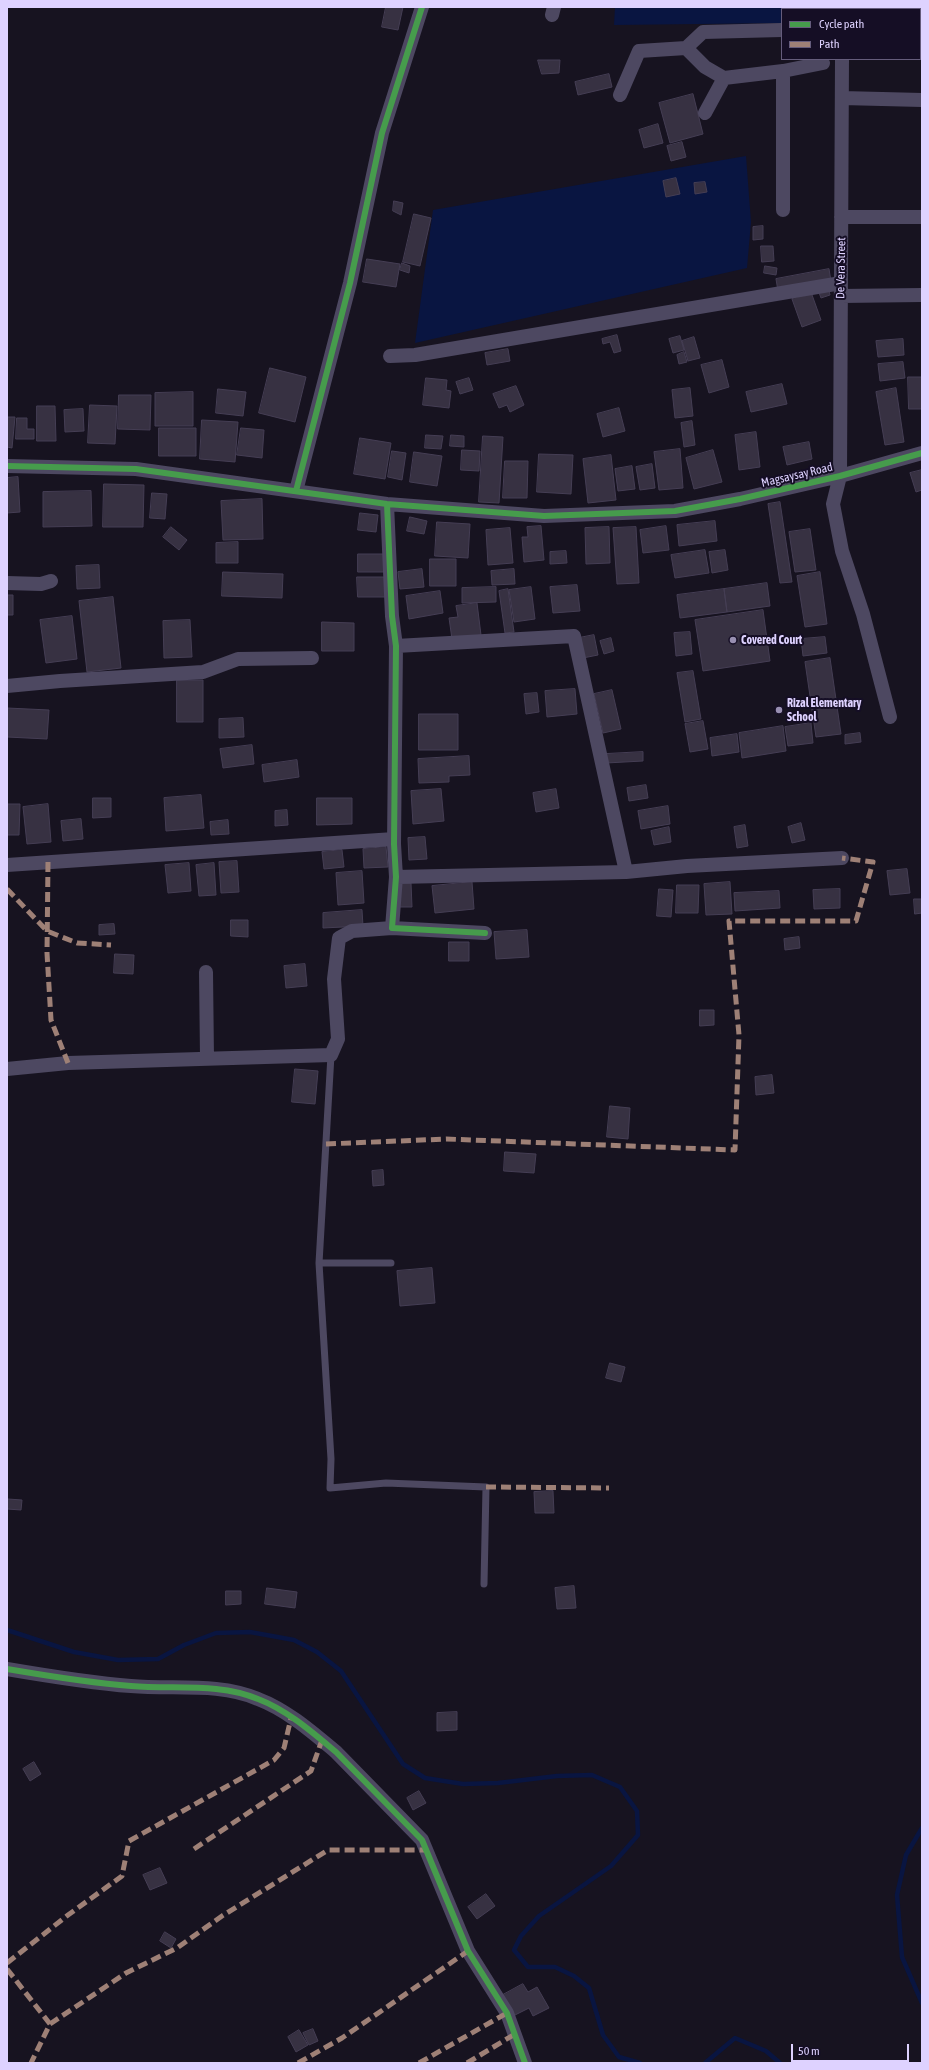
<!DOCTYPE html>
<html>
<head>
<meta charset="utf-8">
<style>
  body { margin:0 }
  #map { position:relative; width:929px; height:2070px; overflow:hidden; background:#171320; font-family:"Asap Condensed",sans-serif }
  canvas { display:block }
  .frame { position:absolute; inset:0; border:8px solid #ded2ff; pointer-events:none }
  .legend { position:absolute; left:781px; top:8px; width:140px; height:52px; box-sizing:border-box; background:#150e25; border:1px solid #655c7c; margin:0; padding:5px 7px; list-style:none; font-size:12px; color:#ded2ff }
  .legend li { display:flex; align-items:center; gap:8px; height:20px }
  .legend b { width:20px; border:1px solid #655c7c }
  .scale { position:absolute; left:791px; top:2044px; width:118px; height:18px; box-sizing:border-box; border:2px solid #ded2ff; border-top:0; padding-left:5px; font-size:12px; line-height:14px; white-space:nowrap; color:#ded2ff; -webkit-text-stroke:3px #150e25; paint-order:stroke }
</style>
</head>
<body>
<div id="map">
<canvas width="929" height="2070"></canvas>
<div class="frame"></div>
<ul class="legend">
<li><b style="height:5px;background:#469c4c"></b>Cycle path</li>
<li><b style="height:5px;background:#9e8076"></b>Path</li>
</ul>
<div class="scale">50 m</div>
</div>
<script>
const g = document.querySelector('canvas').getContext('2d');
g.lineJoin = 'round';
function fill(path, color) { g.fillStyle = color; g.fill(path, 'evenodd'); }
function strokePath(path, color, width, dash) { g.strokeStyle = color; g.lineWidth = width; g.lineCap = dash ? 'butt' : 'round'; g.setLineDash(dash || []); g.stroke(path); }
function label(font, color, halo, rows, align = 'center') {
  g.font = font + ' "Asap Condensed",sans-serif'; g.lineWidth = 4; g.setLineDash([]); g.textBaseline = 'middle'; g.strokeStyle = halo; g.fillStyle = color; for (const [text, x, y, turn = 0] of rows) {
    g.save(); g.translate(x, y); g.rotate((+turn || 0) * Math.PI / 180); g.textAlign = isNaN(turn) ? turn : align; if (halo) g.strokeText(text, 0, 0); g.fillText(text, 0, 0); g.restore();
  }
}
const water = new Path2D(`
  M615,7H830V9H782V23L614,25Z
  M746,156L751,222L747,268L415,343L433,210Z`);
const stream = new Path2D(`
  M7,1630L74,1652L118,1660L158,1659L184,1645L216,1633L250,1632L294,1640L317,1652L341,1671L403,1764L425,1778L463,1784L498,1783L557,1776L592,1775L620,1787L637,1811L638,1835L611,1866L539,1916L521,1936L514,1950L528,1967H555L574,1976L589,1988L603,2035L619,2057L640,2063
  M922,1828L906,1855L897,1895L902,1957L922,2003
  M705,2063L735,2038L766,2051L780,2063`);
const building = new Path2D(`
  M386,7H403L398,30L382,27Z
  M538,60H560L559,73L542,74Z
  M609,74L612,87L578,95L575,82Z
  M693,94L703,134L670,143L659,103Z
  M658,124L663,143L644,148L639,130Z
  M682,142L686,157L671,161L667,146Z
  M676,178L680,194L666,197L663,181Z
  M705,182L707,192L695,194L694,183Z
  M394,201L403,203L401,215L393,211Z
  M414,214L431,218L420,266L403,262Z
  M763,226V239L753,240V227Z
  M761,246H773L774,261L762,262Z
  M367,259L400,264L396,287L363,282Z
  M402,263L410,266L409,273L400,270Z
  M765,266L777,268L776,275L764,273Z
  M829,269L831,281L778,291L776,279Z
  M828,286L830,295L821,298L818,290Z
  M811,292L821,320L802,327L792,299Z
  M617,335L621,351L614,353L610,342L603,344L602,339Z
  M680,336L684,350L673,353L669,339Z
  M694,337L700,358L688,361L682,341Z
  M903,339L904,355L878,357L876,341Z
  M508,349L510,361L487,365L485,353Z
  M684,352L687,362L679,364L677,355Z
  M722,360L729,387L709,393L701,365Z
  M903,362L905,378L880,381L878,364Z
  M270,368L306,377L295,422L259,413Z
  M908,377H922V409H909Z
  M426,378L447,380L446,390L451,391L449,408L423,405Z
  M469,378L473,390L460,394L456,382Z
  M782,384L787,404L751,412L746,392Z
  M516,386L524,405L510,412L507,405L499,408L493,394Z
  M690,388L693,416L675,418L672,390Z
  M896,388L904,442L885,445L876,392Z
  M218,389L246,392L243,416L216,413Z
  M193,392V426H155V393Z
  M119,395H151L150,430L118,429Z
  M90,405L117,406L115,444L88,443Z
  M37,406H55L56,441H37Z
  M619,408L625,431L603,437L597,414Z
  M83,409L84,431L65,432L64,410Z
  M7,417H15L12,448L7,447Z
  M17,418H27V429H34V439H16Z
  M202,420L238,422L235,462L200,459Z
  M692,421L695,445L684,447L681,423Z
  M159,428H196V456H159Z
  M241,428L264,430L262,458L237,455Z
  M756,432L760,467L739,470L735,435Z
  M426,435L443,436L441,449L425,448Z
  M451,435L464,436V447L450,446Z
  M483,436L503,437L499,503L479,502Z
  M360,438L391,443L385,479L354,474Z
  M809,442L812,459L787,465L783,447Z
  M680,449L683,488L659,490L654,452Z
  M462,450L480,451L479,471L461,470Z
  M713,450L722,482L694,489L686,458Z
  M392,451L406,453L402,480L388,477Z
  M414,452L442,456L437,486L410,482Z
  M539,454L573,455L571,494L537,492Z
  M611,455L616,500L588,503L583,459Z
  M505,461H528L527,498H503Z
  M652,464L655,488L640,490L636,467Z
  M632,466L635,489L618,491L615,469Z
  M922,470V490L916,492L910,473Z
  M18,477L20,512L7,513V478Z
  M104,484L144,485L143,527H103Z
  M91,491L92,526L43,527V492Z
  M152,493L167,494L165,519L150,518Z
  M262,499L263,539L223,540L221,501Z
  M780,502L792,582L780,583L768,504Z
  M360,513L378,515L376,532L358,530Z
  M410,517L427,521L424,534L407,531Z
  M715,521L717,541L679,546L677,525Z
  M437,522L470,524L468,558L435,556Z
  M541,526L544,560L524,562L522,537H528L527,527Z
  M666,526L669,550L643,553L640,530Z
  M171,527L187,540L179,550L163,537Z
  M609,527L610,563L586,564L585,528Z
  M636,527L639,583L617,584L613,528Z
  M510,528L513,563L488,565L486,530Z
  M810,529L816,570L795,572L789,532Z
  M238,542V563H216V543Z
  M705,550L709,573L675,578L671,555Z
  M725,550L728,570L712,573L709,552Z
  M566,551L567,563L550,564V552Z
  M358,554H388V572H358Z
  M430,559H456V586H430Z
  M99,565L100,588L77,589L76,566Z
  M422,569L424,587L400,589L398,572Z
  M514,569L515,584L492,585L491,571Z
  M223,572L283,574L282,598L222,596Z
  M820,572L827,624L805,627L797,576Z
  M357,577H386V597H358Z
  M767,583L770,606L727,612L724,589Z
  M577,585L580,611L553,613L550,587Z
  M496,587V602L462,603V588Z
  M531,587L535,619L514,622L509,590Z
  M508,589L514,632L505,633L499,591Z
  M724,589L727,612L680,618L677,595Z
  M440,591L443,613L409,619L406,596Z
  M7,595H13V615H7Z
  M113,597L121,668L87,672L79,601Z
  M477,603L481,635L452,639L449,618L458,617L456,606Z
  M763,610L770,661L703,671L695,620Z
  M72,616L77,659L46,663L40,620Z
  M190,620L192,657L164,658L163,621Z
  M322,622L354,623V651H322Z
  M690,632L692,654L676,656L674,633Z
  M594,635L598,655L583,658L579,638Z
  M825,637L827,653L803,656L801,639Z
  M611,638L614,651L604,654L600,641Z
  M830,658L841,734L816,737L805,662Z
  M693,671L701,719L685,722L677,673Z
  M177,680H203V722H177Z
  M575,689L577,714L547,717L545,691Z
  M612,690L621,729L603,733L594,694Z
  M537,693L539,712L526,714L524,694Z
  M7,708L49,710L47,739L7,737Z
  M419,714H458V750H419Z
  M243,718L244,737L219,738V719Z
  M703,721L708,749L690,752L685,724Z
  M811,723L813,743L788,746L785,727Z
  M783,726L786,751L742,758L739,733Z
  M860,733L861,742L845,744V735Z
  M737,734L739,752L712,756L710,738Z
  M252,745L254,764L223,768L220,749Z
  M643,752V761L606,763V754Z
  M469,756L470,775L449,776V782L419,783L418,759Z
  M297,760L299,777L264,782L262,765Z
  M646,785L648,798L629,801L627,788Z
  M441,789L444,821L413,824L411,791Z
  M556,789L559,808L536,812L533,793Z
  M201,795L204,828L166,831L164,798Z
  M93,798H111V817L93,818Z
  M317,798H352V824L317,825Z
  M7,804H20L19,835H7Z
  M48,804L51,842L27,844L23,807Z
  M668,806L670,824L641,829L638,811Z
  M287,810L288,825L275,826V811Z
  M81,819L83,839L63,841L61,821Z
  M228,820L229,834L211,835L210,822Z
  M801,823L805,840L792,843L788,827Z
  M745,825L748,846L737,848L734,827Z
  M669,827L671,842L654,845L651,831Z
  M425,837L427,859L409,860L408,838Z
  M386,847L388,867L364,868L363,849Z
  M342,850L344,867L324,869L322,852Z
  M237,861L239,892L221,893L219,862Z
  M189,863L191,891L168,893L165,865Z
  M214,863L216,895L199,896L196,865Z
  M907,869L910,893L890,895L887,871Z
  M362,871L364,903L338,905L336,873Z
  M472,882L474,909L435,913L432,886Z
  M730,882L732,914L706,915L704,884Z
  M397,883H411L412,907H397Z
  M677,885H699L698,913H676Z
  M659,889L673,890L671,917L657,916Z
  M840,889V908L814,909L813,890Z
  M779,891L780,908L735,911L734,893Z
  M914,899H922V913L915,914Z
  M362,910L363,926L323,928V913Z
  M231,920H248V937L231,936Z
  M114,924L115,934L99,935V925Z
  M527,930L529,957L496,959L494,932Z
  M799,937L800,948L785,950L784,939Z
  M449,942H469V961H449Z
  M115,954L134,955L133,974L114,973Z
  M305,964L307,986L286,988L284,966Z
  M700,1010H714V1025L700,1026Z
  M295,1069L318,1071L315,1104L292,1102Z
  M772,1075L774,1093L756,1095L755,1077Z
  M610,1106L630,1108L628,1139L607,1137Z
  M505,1152L536,1154L534,1173L504,1171Z
  M383,1170L384,1185L373,1186L372,1171Z
  M432,1268L435,1303L400,1306L397,1271Z
  M610,1363L625,1367L621,1382L606,1378Z
  M553,1491L554,1513H535L534,1492Z
  M8,1499L22,1500L21,1510L7,1509Z
  M574,1586L576,1608L557,1609L555,1588Z
  M267,1588L297,1592L295,1608L265,1604Z
  M226,1591H241V1604L226,1605Z
  M457,1712V1730L437,1731V1713Z
  M34,1762L41,1774L30,1781L23,1769Z
  M419,1791L426,1803L413,1810L407,1798Z
  M160,1868L167,1883L150,1890L143,1875Z
  M486,1894L495,1906L477,1919L468,1907Z
  M165,1932L176,1939L171,1948L160,1941Z
  M523,1984L528,1992L537,1987L549,2008L533,2016L529,2008L513,2016L501,1996Z
  M313,2029L318,2041L309,2045L303,2033Z
  M299,2030L308,2045L296,2052L288,2037Z`);
const service = new Path2D(`
  M331,1055L319,1263L331,1459L330,1488L386,1483L486,1487L484,1584
  M319,1263H391`);
const minor = new Path2D(`
  M920,7L921,25
  M842,9V7
  M552,15L554,7
  M686,48L703,32L782,30
  M842,59L840,476L833,504L842,551L863,614L890,717
  M783,71V210
  M620,95L639,51L686,48L705,67L724,78
  M842,98L922,100
  M705,113L724,78L783,71L823,63
  M841,217H922
  M841,296L922,295
  M390,356L415,355L841,283
  M7,466L136,469L387,504L544,516L675,511L740,499L840,476L922,453
  M296,491L350,283L382,133L422,7
  M387,504L392,616L396,646L394,844L396,877L392,928L485,933
  M7,583L41,584L51,581
  M396,646L574,636L626,872
  M7,686L60,681L203,672L238,659L312,658
  M7,865L394,839
  M396,877L626,872L687,866L842,858
  M206,972L207,1058
  M7,1069L68,1063L331,1055L338,1039L334,979L339,938L352,931L392,928
  M7,1669C48,1676 90,1683 131,1686C173,1690 218,1682 258,1699C287,1710 312,1732 336,1752L422,1840L468,1951L507,2013L525,2063`);
const quiet = new Path2D(`
  M48,862L47,953L51,1020L68,1063
  M7,889L47,931L77,943L111,945
  M326,1144L446,1139L735,1150L739,1035L729,921H856L873,862L842,858
  M486,1487L609,1488
  M194,1849L311,1771L322,1740
  M7,1963L68,1915L122,1876L129,1841L274,1760L284,1748L291,1718
  M7,1969L50,2024L31,2063
  M50,2024L126,1973L177,1948L222,1916L328,1850H427
  M298,2063L342,2038L468,1951
  M419,2063L507,2013
  M467,2063L515,2034`);
const cycleway = new Path2D(`
  M7,466L136,469L387,504L544,516L675,511L740,499L840,476L922,453
  M296,491L350,283L382,133L422,7
  M387,504L392,616L396,646L394,844L396,877L392,928L485,933
  M7,1669C48,1676 90,1683 131,1686C173,1690 218,1682 258,1699C287,1710 312,1732 336,1752L422,1840L468,1951L507,2013L525,2063`);
const markers = [
  [733,640,4,"#988fb1"],
  [779,710,4,"#988fb1"]
];
const streetNames = [
  ["De Vera Street",841,268,-89],
  ["Magsaysay Road",797,475,-13]
];
const poiNames = [
  ["Covered Court",741,640],
  ["Rizal Elementary",787,703],
  ["School",787,717]
];
fill(water, '#091541');
strokePath(stream, '#091541', 4.5);
fill(building, '#373142');
strokePath(building, '#453e54', 1);
strokePath(service, '#4d4861', 7);
strokePath(minor, '#4d4861', 14);
strokePath(quiet, '#9e8076', 5, [10, 5]);
strokePath(cycleway, '#469c4c', 6);
for (const [x, y, r, color] of markers) { const dot = new Path2D(); dot.arc(x, y, r, 0, 2 * Math.PI); g.fillStyle = color; g.fill(dot); strokePath(dot, '#150e25', 1.5); }
label('12px', '#ded2ff', '#150e25', streetNames);
label('bold 12px', '#ded2ff', '#150e25', poiNames, 'left');
</script>
</body>
</html>
